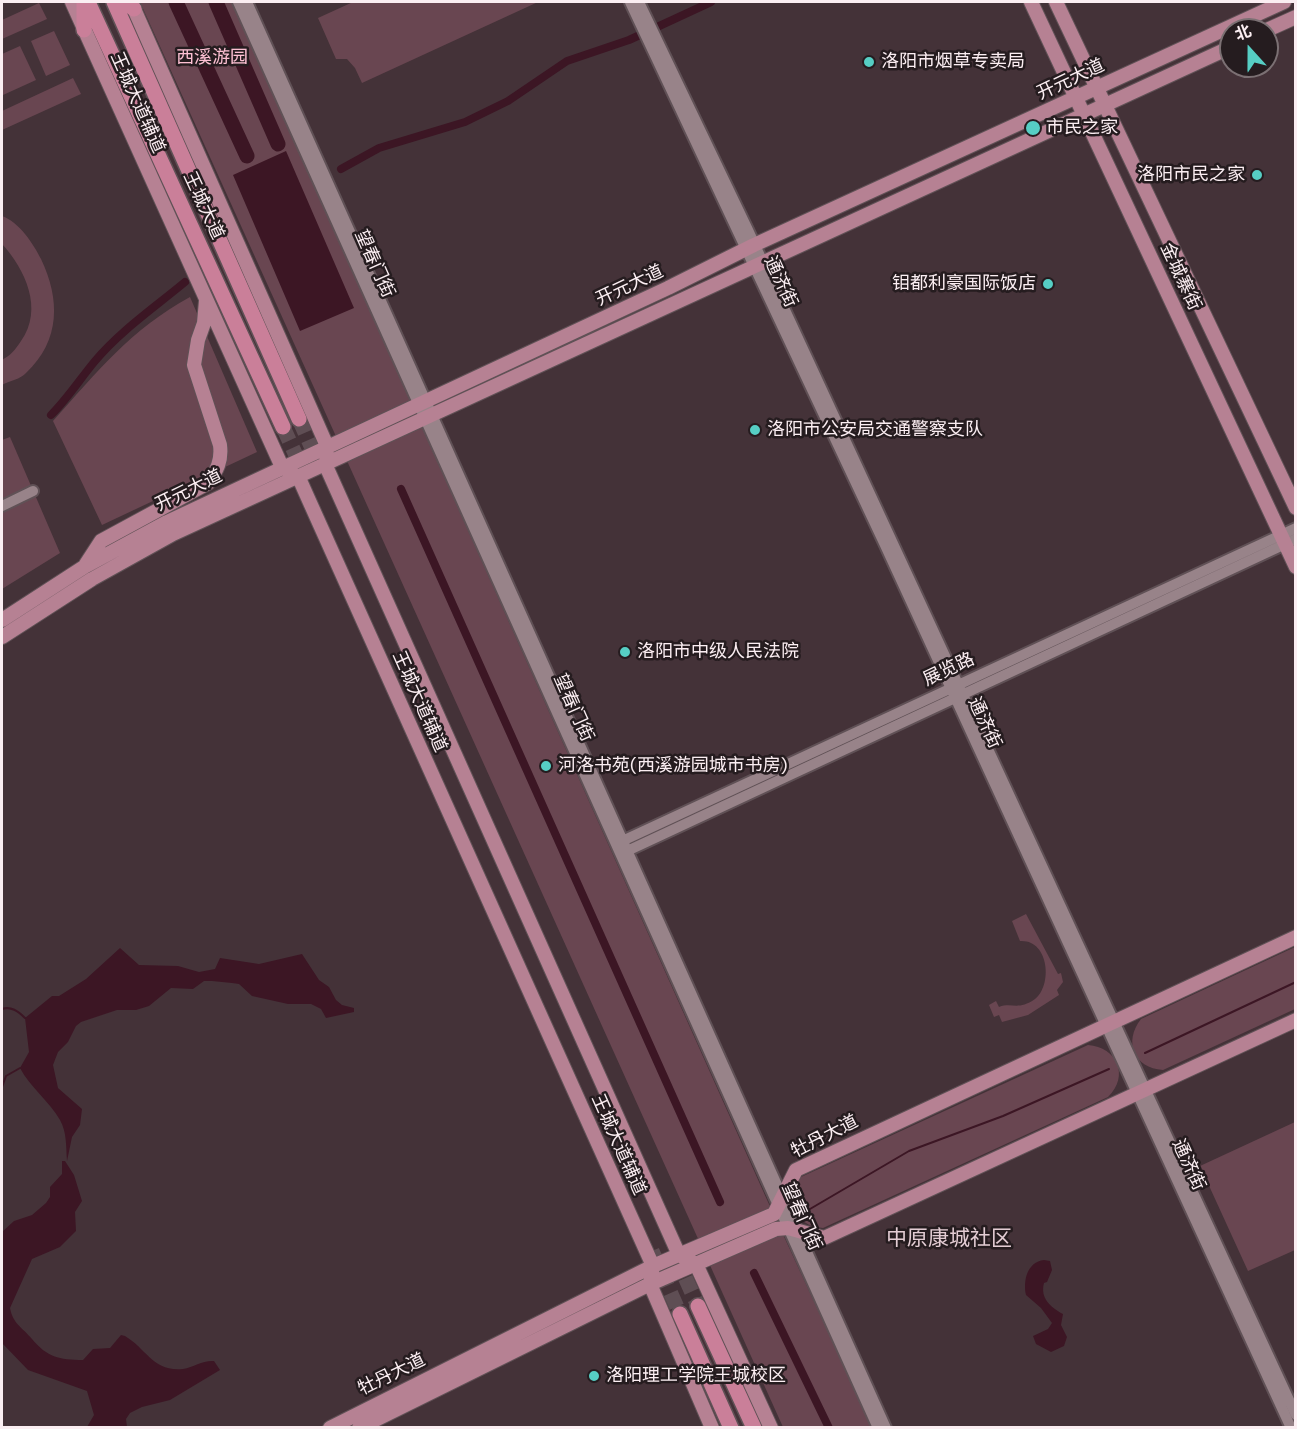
<!DOCTYPE html>
<html>
<head>
<meta charset="utf-8">
<style>
  body { margin:0 }
  #map { position:relative; width:1297px; height:1429px; overflow:hidden; background:#443238; font-family:"DM Sans","Noto Sans SC",sans-serif }
  canvas { display:block }
  .frame { position:absolute; inset:0; border:3px solid #fbeef2; pointer-events:none }
  .north { position:absolute; left:1219px; top:18px; width:60px; height:60px; box-sizing:border-box; background:#251c1f; border:2px solid #7b7073; border-radius:50%; rotate:339deg; font-size:16px; font-weight:700; line-height:24px; text-align:center; color:#fbeef2 }
  .north::after { content:''; display:block; margin:auto; width:21px; height:27px; background:#56cec4; clip-path:polygon(50% 0,100% 100%,50% 72%,0 100%) }
</style>
</head>
<body>
<div id="map">
<canvas width="1297" height="1429"></canvas>
<div class="frame"></div>
<div class="north">北</div>
</div>
<script>
const g = document.querySelector('canvas').getContext('2d');
g.lineJoin = 'round';
function fill(path, color) { g.fillStyle = color; g.fill(path, 'evenodd'); }
function strokePath(path, color, width, dash) { g.strokeStyle = color; g.lineWidth = width; g.lineCap = dash ? 'butt' : 'round'; g.setLineDash(dash || []); g.stroke(path); }
function label(font, color, halo, rows, align = 'center') {
  g.font = font + ' "DM Sans","Noto Sans SC",sans-serif'; g.lineWidth = 5; g.setLineDash([]); g.textBaseline = 'middle'; g.strokeStyle = halo; g.fillStyle = color; for (const [text, x, y, turn = 0] of rows) {
    g.save(); g.translate(x, y); g.rotate((+turn || 0) * Math.PI / 180); g.textAlign = isNaN(turn) ? turn : align; if (halo) g.strokeText(text, 0, 0); g.fillText(text, 0, 0); g.restore();
  }
}
const green = new Path2D(`
  M140,2H232L768,1202L872,1427H783Z
  M353,2H538L362,83L355,68L347,59H336L318,18Z
  M39,3L47,19L2,39V20Z
  M54,31L70,65L46,76L31,41Z
  M20,46L36,80L3,95L2,54Z
  M73,78L81,94L2,130V111Z
  M2,216C19,222 33,243 41,259C60,299 61,340 26,373C21,379 9,381 2,385V360C11,355 15,350 21,341C44,309 25,269 2,244Z
  M190,297L257,452L102,525L53,421C98,371 130,330 190,297Z
  M10,437L60,553L2,589V440Z
  M1026,914L1058,974L1061,973L1063,982L1057,990L1059,995L1028,1015L1002,1022L999,1015L994,1017L989,1005L996,1001L999,1007C1012,1002 1018,1011 1035,999C1053,985 1049,939 1020,941L1012,921Z
  M1295,947V1009L1163,1070C1134,1068 1123,1042 1141,1019Z
  M1088,1045C1117,1047 1130,1076 1108,1097L823,1228C794,1226 783,1199 801,1177Z
  M1295,1122V1250L1248,1271L1200,1166Z`);
const water = new Path2D(`
  M286,151L354,308L300,331L233,175Z
  M120,948L139,965L178,966L199,972L215,969L220,958L259,964L302,954L319,980L329,987L336,1000L342,1005L354,1008V1012L326,1018L321,1009L311,1004H288L252,996L239,984L232,983L212,981H204L193,989L171,988L149,1006L136,1010H117L81,1022L76,1026L68,1042L58,1052L53,1065L58,1088L82,1109L80,1125L72,1137L67,1161C66,1148 67,1132 60,1120C49,1101 30,1087 20,1068L29,1052L25,1018L52,996H59L86,979Z
  M62,1161H65L74,1175L82,1201L75,1212L76,1231L60,1247L32,1259L10,1308C13,1324 22,1327 32,1339C47,1357 59,1360 83,1360L93,1349L110,1348L121,1335L125,1336C147,1349 153,1372 183,1369C194,1367 203,1360 214,1361L220,1370L170,1400L142,1407L130,1413L126,1419L127,1427H87L94,1415L87,1391L28,1370L2,1343V1232L14,1221L32,1215L46,1203L50,1197V1187L62,1174Z
  M1044,1260L1050,1261L1052,1270L1047,1282L1044,1283C1040,1298 1050,1307 1063,1314L1061,1325L1067,1337L1064,1346L1051,1352L1036,1344L1033,1336L1048,1329L1052,1323L1041,1308L1026,1295C1023,1281 1027,1262 1044,1260Z`);
const stream = new Path2D(`
  M2,1009C11,1006 18,1011 25,1018
  M1145,1053L1296,982
  M2,1087L6,1076L20,1068
  M810,1209L909,1151L1003,1116L1109,1069`);
const canal = new Path2D(`
  M341,169L379,148L465,122L508,101L567,61L629,40L711,2
  M51,415C68,398 80,379 95,361C120,331 155,307 185,282
  M401,489L720,1202
  M754,1273L829,1428`);
const river = new Path2D(`
  M176,2L247,156
  M216,2L278,144`);
const highwayTunnel = new Path2D(`
  M299,419L319,464
  M283,427L304,473
  M652,1251L680,1314
  M676,1257L698,1306`);
const minor = new Path2D(`
  M238,2L878,1428
  M247,2L886,1428
  M630,2L885,545L1291,1428
  M639,2L748,230L1296,1415
  M2,506L33,491
  M618,843L1296,528
  M625,852L1296,539`);
const major = new Path2D(`
  M72,2L282,467L299,478L307,496L653,1266L650,1284L712,1428
  M131,2L327,446L326,466L679,1255L696,1264L771,1428
  M1031,2L1296,567
  M1056,2L1296,508
  M1267,30L1296,17
  M86,564L101,541L208,483C217,470 222,461 220,445L194,365L198,340L204,323L206,301
  M2,620L84,567L167,522L668,288L754,245L1284,2
  M2,637L92,579L173,534L1231,47
  M330,1428L653,1266L774,1214L796,1170L1296,937
  M359,1428L650,1284L776,1229L788,1228L824,1238L1296,1020`);
const highway = new Path2D(`
  M84,2V30
  M88,2L283,427
  M114,2L299,419
  M126,2L134,9
  M698,1306L754,1428
  M680,1314L731,1428`);
const markers = [
  [869,62,6,"#56cec4"],
  [1033,128,8,"#56cec4"],
  [1257,175,6,"#56cec4"],
  [1048,284,6,"#56cec4"],
  [755,430,6,"#56cec4"],
  [625,652,6,"#56cec4"],
  [546,766,6,"#56cec4"],
  [594,1376,6,"#56cec4"]
];
const parkNames = [
  ["西溪游园",212,58]
];
const poiNames = [
  ["洛阳市烟草专卖局",881,62],
  ["市民之家",1046,128],
  ["洛阳市民之家",1245,175,"right"],
  ["钼都利豪国际饭店",1036,284,"right"],
  ["洛阳市公安局交通警察支队",767,430],
  ["洛阳市中级人民法院",637,652],
  ["河洛书苑(西溪游园城市书房)",558,766],
  ["洛阳理工学院王城校区",606,1376]
];
const streetNames = [
  ["开元大道",1071,80,-25],
  ["王城大道辅道",137,103,66],
  ["王城大道",203,206,65],
  ["望春门街",374,264,66],
  ["金城寨街",1180,277,65],
  ["通济街",780,282,65],
  ["开元大道",630,286,-25],
  ["开元大道",189,491,-26],
  ["展览路",949,670,-25],
  ["王城大道辅道",419,702,66],
  ["望春门街",573,708,66],
  ["通济街",984,723,65],
  ["牡丹大道",825,1137,-27],
  ["王城大道辅道",618,1145,66],
  ["通济街",1188,1165,65],
  ["望春门街",801,1217,66],
  ["牡丹大道",392,1375,-26]
];
const quarterNames = [
  ["中原康城社区",949,1239]
];
fill(green, '#694651');
fill(water, '#3c1624');
strokePath(stream, '#3c1624', 2);
strokePath(canal, '#3c1624', 8);
strokePath(river, '#3c1624', 15);
strokePath(highwayTunnel, '#5f4e54', 15, [15, 8]);
strokePath(minor, '#605156', 14);
strokePath(major, '#605156', 16);
strokePath(highway, '#605156', 18);
strokePath(minor, '#988389', 10);
strokePath(major, '#b68193', 14);
strokePath(highway, '#ca7f99', 15);
for (const [x, y, r, color] of markers) { const dot = new Path2D(); dot.arc(x, y, r, 0, 2 * Math.PI); g.fillStyle = color; g.fill(dot); strokePath(dot, '#251c1f', 2); }
label('18px', '#fdc0d3', '#251c1f', parkNames);
label('18px', '#fbeef2', '#251c1f', poiNames, 'left');
label('18px', '#fbeef2', '#251c1f', streetNames);
label('21px', '#e3ccd3', '#251c1f', quarterNames);
</script>
</body>
</html>
